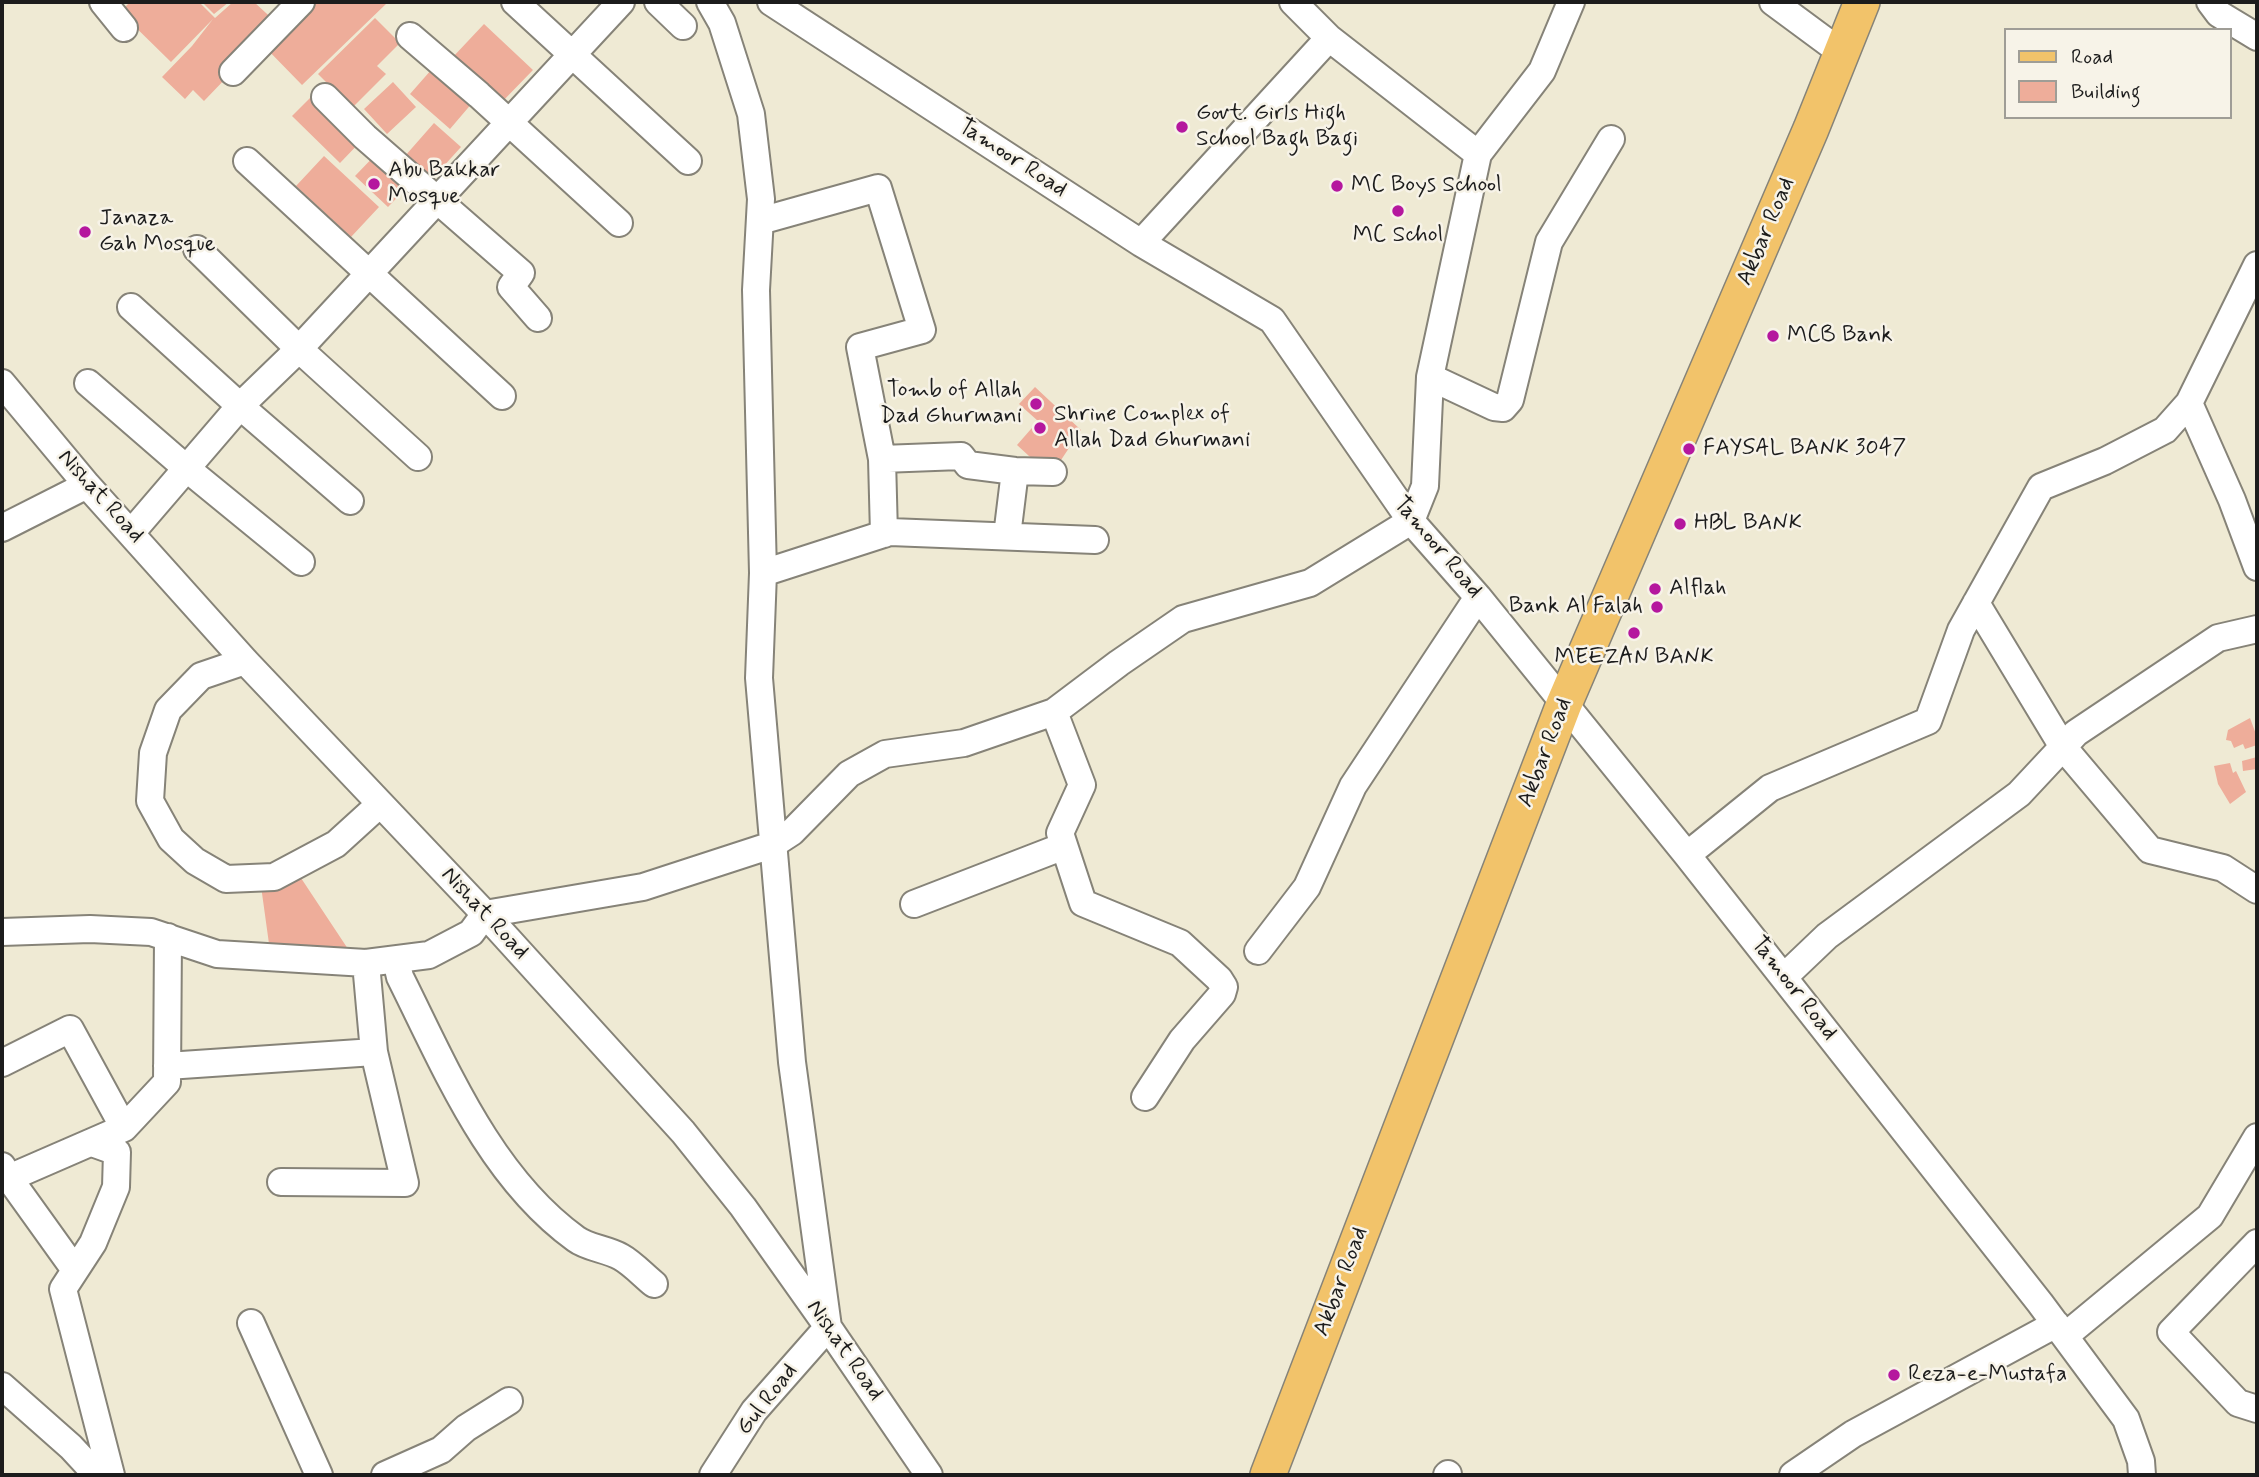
<!DOCTYPE html>
<html>
<head>
<meta charset="utf-8">
<style>
  body { margin:0 }
  #map { position:relative; width:2259px; height:1477px; overflow:hidden; background:#efead4; font-family:Mynerve,sans-serif }
  canvas { display:block }
  .frame { position:absolute; inset:0; border:4px solid #1c1c1c; pointer-events:none }
  .legend { position:absolute; left:2004px; top:28px; width:228px; height:91px; box-sizing:border-box; background:#f7f3e8; border:2px solid #9f9d96; margin:0; padding:9px 12px; list-style:none; font-size:21px; color:#1c1c1c }
  .legend li { display:flex; align-items:center; gap:14px; height:35px }
  .legend b { width:35px; border:2px solid #9f9d96 }
</style>
</head>
<body>
<div id="map">
<canvas width="2259" height="1477"></canvas>
<div class="frame"></div>
<ul class="legend">
<li><b style="height:9px;background:#f2c36a"></b>Road</li>
<li><b style="height:19px;background:#eead9a"></b>Building</li>
</ul>
</div>
<script>
const g = document.querySelector('canvas').getContext('2d');
g.lineJoin = 'round';
function fill(path, color) { g.fillStyle = color; g.fill(path, 'evenodd'); }
function strokePath(path, color, width, dash) { g.strokeStyle = color; g.lineWidth = width; g.lineCap = dash ? 'butt' : 'round'; g.setLineDash(dash || []); g.stroke(path); }
function label(font, color, halo, rows, align = 'center') {
  g.font = font + ' Mynerve,sans-serif'; g.lineWidth = 5; g.setLineDash([]); g.textBaseline = 'middle'; g.strokeStyle = halo; g.fillStyle = color; for (const [text, x, y, turn = 0] of rows) {
    g.save(); g.translate(x, y); g.rotate((+turn || 0) * Math.PI / 180); g.textAlign = isNaN(turn) ? turn : align; if (halo) g.strokeText(text, 0, 0); g.fillText(text, 0, 0); g.restore();
  }
}
const building = new Path2D(`
  M130,2H199L215,18L233,2H254L278,24L204,101L193,90L185,99L162,77L192,46L213,19L171,62L120,12Z
  M202,2H229L214,14Z
  M308,2H384L386,4L302,85L263,45Z
  M375,18L400,43L377,66L386,74L352,108L318,74Z
  M484,24L533,70L500,104L452,58Z
  M439,61L479,95L450,129L410,94Z
  M393,82L416,107L387,134L364,109Z
  M318,90L365,137L340,163L292,116Z
  M434,123L461,147L432,179L405,156Z
  M381,149L414,180L388,207L355,176Z
  M324,156L379,207L351,237L296,186Z
  M1035,387L1081,430L1053,472L1029,456L1017,445L1038,421L1019,404Z
  M2250,718L2257,737V745L2245,749L2243,744L2234,748L2231,741L2226,740L2228,730Z
  M2257,757V769L2243,771L2242,761Z
  M2230,763L2233,773L2236,771L2246,792L2230,804L2218,784L2214,766Z
  M301,878L348,949L270,951L261,886L291,882Z`);
const minor = new Path2D(`
  M103,2L124,28
  M515,2L688,161
  M658,2L683,26
  M710,2L722,23L751,114L761,199L756,290L763,573L759,678L792,1062L828,1327L754,1411L713,1475
  M771,2L1141,243L1272,320L1411,521L1478,597L1687,855L2040,1303L2126,1419L2141,1461L2142,1475
  M1293,2L1329,38L1478,154
  M1773,2L1842,53
  M2210,2L2219,14L2257,37
  M410,36L479,95L619,223
  M233,72L301,2
  M325,97L365,137L521,273L511,287L538,318
  M247,161L502,396
  M760,221L878,188L922,330L860,347L882,459L884,534
  M1141,243L1329,38
  M197,249L299,349L418,457
  M131,307L240,406L350,501
  M1430,377L1494,407L1503,408L1510,400L1549,242L1611,139
  M2,383L87,485L245,661L485,914L683,1132L743,1207L828,1327L929,1475
  M88,383L186,468L301,562
  M2189,403L2232,500L2257,567
  M882,459L961,456L968,465L1015,471L1053,472
  M2,528L87,485
  M131,533L240,406L299,349L621,2
  M1007,536L1015,471
  M763,573L890,532L1095,540
  M1976,603L2063,747L2150,850L2223,868L2257,890
  M245,661L201,676L168,710L153,753L150,801L171,839L195,861L226,879L274,877L336,844L380,804
  M1054,712L1082,785L1060,833L1083,903L1180,943L1219,979L1224,987L1222,994L1182,1040L1145,1097
  M1687,855L1770,788L1928,721L1961,630L2041,487L2105,461L2165,430L2189,403L2257,265
  M914,904L1064,846
  M2,932L90,929L151,932L217,954L366,963L429,955L471,933L485,914L643,887L772,845L792,832L849,774L885,754L964,743L1054,712L1119,663L1183,619L1310,583L1411,521L1425,486L1430,377L1478,154L1542,71L1571,2
  M1258,951L1307,887L1353,786L1478,597
  M396,960L400,977C446,1069 490,1177 576,1239C588,1248 607,1249 621,1257C632,1263 643,1275 654,1284
  M1784,977L1827,936L2019,794L2076,733L2218,638L2257,629
  M2,1063L70,1029L124,1128
  M167,1066L374,1052
  M92,1143L117,1152L116,1187L93,1243L63,1289L111,1475
  M2,1166L9,1178L124,1128L167,1082L168,937
  M9,1178L75,1270
  M281,1182L405,1183L374,1052L366,963
  M2257,1243L2171,1332L2238,1403L2257,1409
  M251,1323L319,1475
  M2065,1336L2210,1216L2257,1137
  M2,1386L71,1447L97,1475
  M385,1475L441,1450L466,1428L509,1401
  M1447,1475L1448,1474
  M1793,1475L1853,1434L2056,1324`);
const major = new Path2D(`
  M1268,1475L1564,704L1811,129L1862,2`);
const markers = [
  [1182,127,7,"#b5179e"],
  [374,184,7,"#b5179e"],
  [1337,186,7,"#b5179e"],
  [1398,211,7,"#b5179e"],
  [85,232,7,"#b5179e"],
  [1773,336,7,"#b5179e"],
  [1036,404,7,"#b5179e"],
  [1040,428,7,"#b5179e"],
  [1689,449,7,"#b5179e"],
  [1680,524,7,"#b5179e"],
  [1655,589,7,"#b5179e"],
  [1657,607,7,"#b5179e"],
  [1634,633,7,"#b5179e"],
  [1894,1375,7,"#b5179e"]
];
const poiNames = [
  ["Govt. Girls High",1196,114],
  ["School Bagh Bagi",1196,140],
  ["Abu Bakkar",388,171],
  ["Mosque",388,197],
  ["MC Boys School",1351,186],
  ["Janaza",99,219],
  ["Gah Mosque",99,245],
  ["MC Schol",1398,236,"center"],
  ["MCB Bank",1787,336],
  ["Tomb of Allah",1022,391,"right"],
  ["Dad Ghurmani",1022,417,"right"],
  ["Shrine Complex of",1054,415],
  ["Allah Dad Ghurmani",1054,441],
  ["FAYSAL BANK 3047",1703,449],
  ["HBL BANK",1694,524],
  ["Alflah",1669,589],
  ["Bank Al Falah",1643,607,"right"],
  ["MEEZAN BANK",1634,658,"center"],
  ["Reza-e-Mustafa",1908,1375]
];
const streetNames = [
  ["Tamoor Road",1012,159,33],
  ["Akbar Road",1767,232,-67],
  ["Nishat Road",100,497,48],
  ["Tamoor Road",1437,548,50],
  ["Akbar Road",1546,753,-69],
  ["Nishat Road",484,914,47],
  ["Tamoor Road",1793,989,52],
  ["Akbar Road",1342,1282,-69],
  ["Nishat Road",844,1351,55],
  ["Gul Road",768,1400,-52]
];
fill(building, '#eead9a');
strokePath(minor, '#868378', 30);
strokePath(major, '#868378', 38);
strokePath(minor, '#fff', 26);
strokePath(major, '#f2c36a', 35);
for (const [x, y, r, color] of markers) { const dot = new Path2D(); dot.arc(x, y, r, 0, 2 * Math.PI); g.fillStyle = color; g.fill(dot); strokePath(dot, '#f7f3e8', 2.5); }
label('23px', '#1c1c1c', '#f7f3e8', poiNames, 'left');
label('23px', '#1c1c1c', '#f7f3e8', streetNames);
</script>
</body>
</html>
